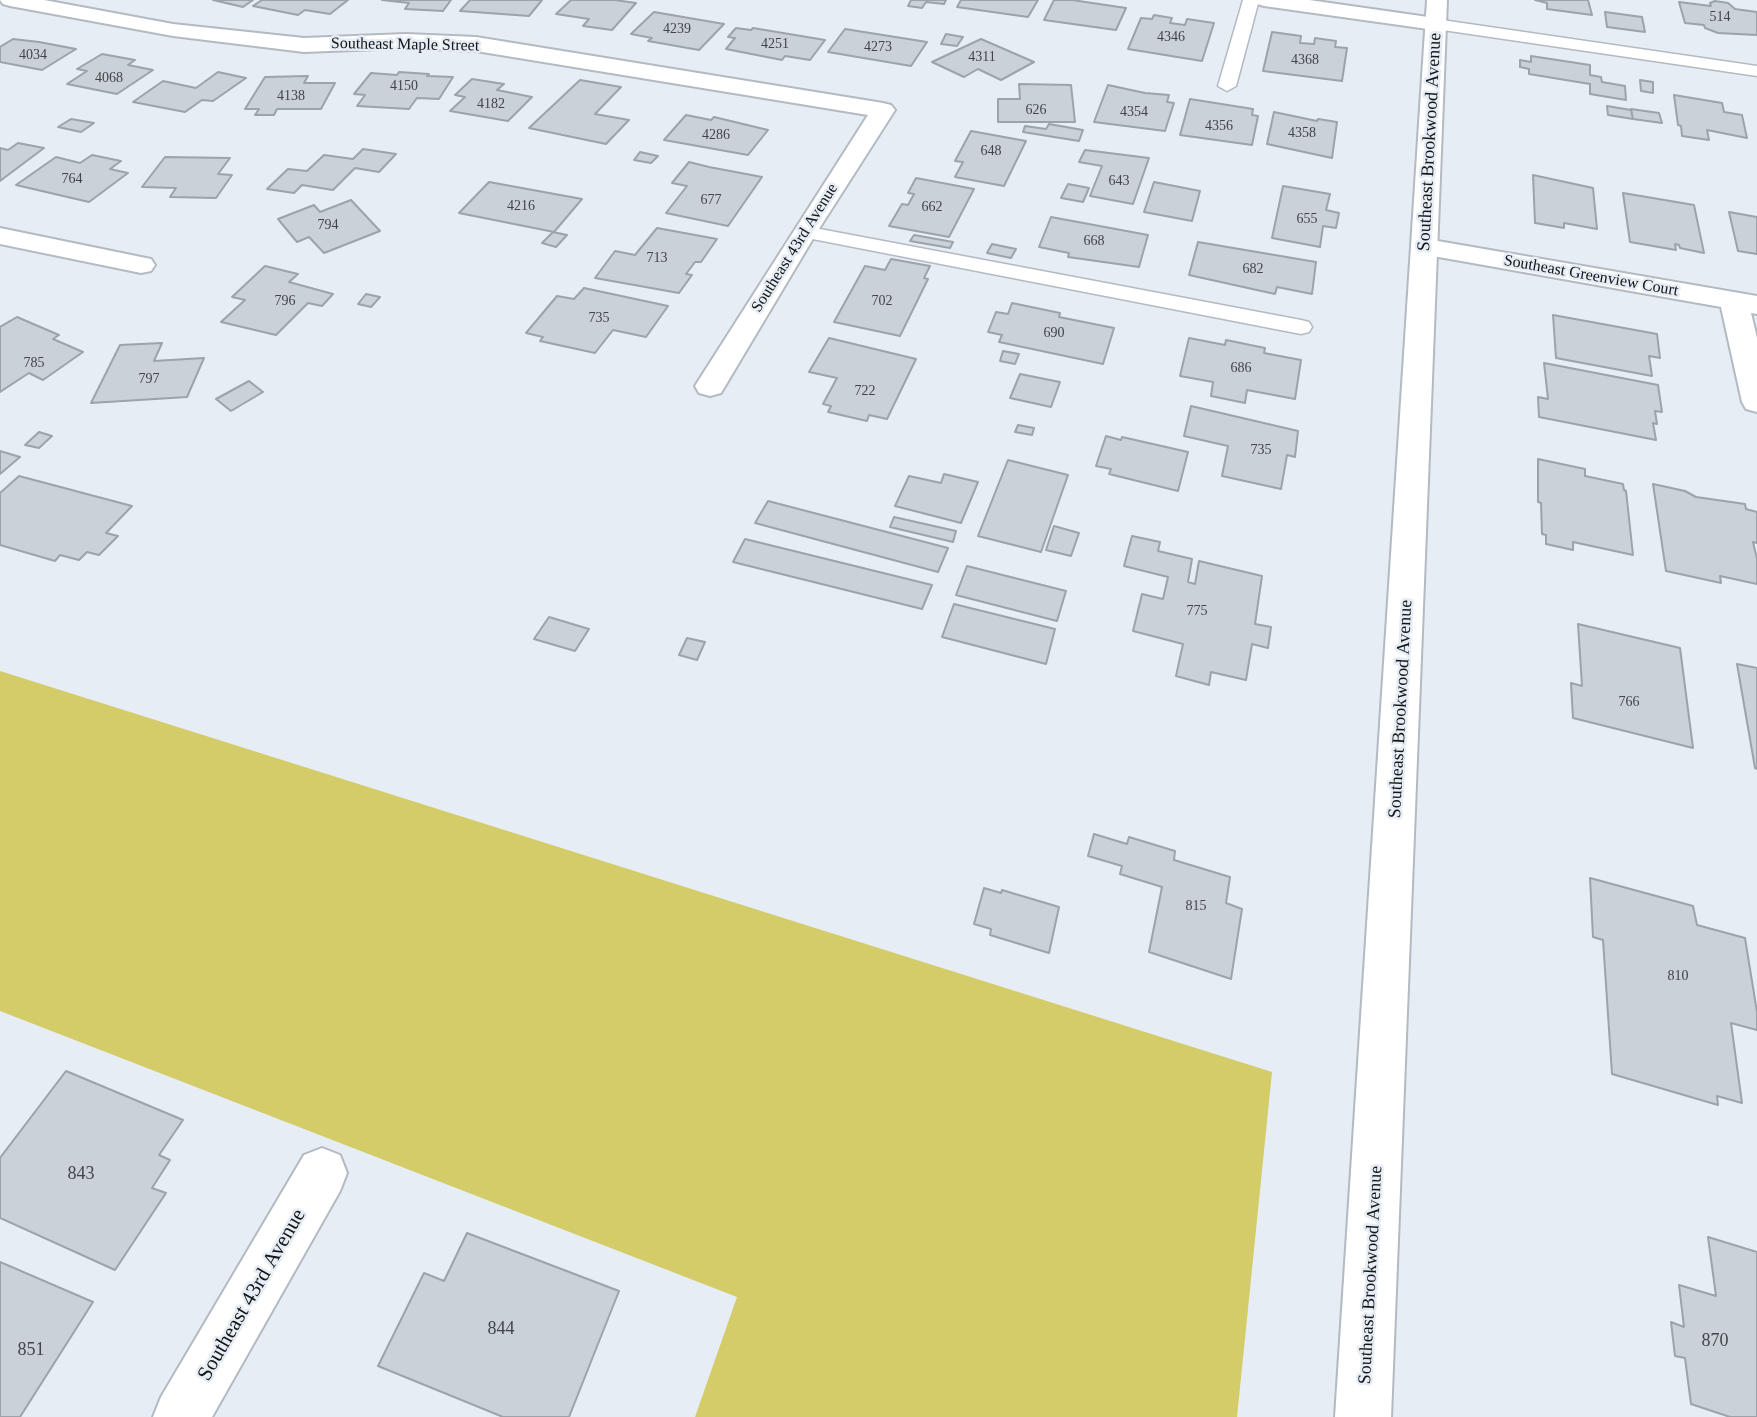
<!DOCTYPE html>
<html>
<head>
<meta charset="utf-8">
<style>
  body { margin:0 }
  canvas { display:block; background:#e6edf4 }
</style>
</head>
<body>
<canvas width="1757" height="1417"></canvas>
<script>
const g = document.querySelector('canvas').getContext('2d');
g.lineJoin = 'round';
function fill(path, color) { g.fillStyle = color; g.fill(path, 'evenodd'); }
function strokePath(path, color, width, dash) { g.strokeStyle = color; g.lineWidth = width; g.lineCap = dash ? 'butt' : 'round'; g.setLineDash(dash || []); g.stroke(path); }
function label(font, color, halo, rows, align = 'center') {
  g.font = font + ' "Times New Roman",serif'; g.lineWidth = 5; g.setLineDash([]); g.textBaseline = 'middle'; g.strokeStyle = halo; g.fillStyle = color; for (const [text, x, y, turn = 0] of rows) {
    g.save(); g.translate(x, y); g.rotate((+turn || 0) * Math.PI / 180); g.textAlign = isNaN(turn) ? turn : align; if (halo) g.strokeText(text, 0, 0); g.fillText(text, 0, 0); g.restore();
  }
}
const green = new Path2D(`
  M0,671L1272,1072L1237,1417H695L737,1297L0,1011Z`);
const building = new Path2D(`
  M213,0H253L243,7Z
  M262,0H348L330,14L305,10L298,15L253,6Z
  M382,0H451L443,11L405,9L409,3Z
  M470,0H542L529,16L460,11Z
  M571,0H615L636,3L612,30L583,26L589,19L556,14Z
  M911,0H946L944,4L926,2L922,8L908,6Z
  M961,0H1038L1028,17L957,7Z
  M1054,0H1072L1126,8L1116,30L1044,20Z
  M1588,0L1592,15L1547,9V3L1535,0Z
  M1715,1L1728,3L1735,9L1757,12V35L1718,33L1705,28L1704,25L1685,23L1679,2L1711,6L1710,3Z
  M654,12L724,24L699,50L648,41L652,38L631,34Z
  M1605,12L1642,17L1645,32L1607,27Z
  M1154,15L1172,18L1170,23L1185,25L1187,19L1214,23L1202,61L1128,49L1141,18L1152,19Z
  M736,28L751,30L753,28L825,40L810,60L785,56L782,60L726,49L735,38L728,37Z
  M845,29L927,42L911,66L828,52Z
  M1272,32L1301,36L1300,43L1314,44L1315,38L1336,41L1335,47L1347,48L1342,81L1263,71Z
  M946,34L963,37L957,46L941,44Z
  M13,39L39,42L76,49L42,70L0,62V47Z
  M981,39L1034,62L1001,80L978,69L964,77L932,62Z
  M102,54L135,60L128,65L153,70L117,94L67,84L87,71L77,69Z
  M1531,56L1590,65V75L1601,77L1602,82L1625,86L1626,100L1590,94V84L1529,74V69L1520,67V60L1531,62Z
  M218,72L246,78L213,101L202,100L185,112L133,102L163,81L196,88Z
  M399,72L429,74L427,76L453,77L439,99L417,98L409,109L357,106L365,95L354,94L371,73L397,75Z
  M308,76L304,83H335L321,109H277L274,115H255L259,109H245L265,77Z
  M472,79L504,84L497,90L532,97L508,121L450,111L465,97L455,95Z
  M580,80L621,87L595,114L629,120L606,144L529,128Z
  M1640,80L1653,82V93L1641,91Z
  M1019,84L1071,85L1075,122H998V99H1020Z
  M1108,85L1145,93L1169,95L1167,102L1174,103L1165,131L1094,122Z
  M1674,95L1722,103L1724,112L1742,115L1747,138L1707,130L1709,140L1682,136L1681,126L1678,125Z
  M1190,99L1253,109L1252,115L1258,116L1252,145L1180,135Z
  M1607,106L1631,110L1633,119L1608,115Z
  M1631,109L1659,113L1662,123L1633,119Z
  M1274,112L1317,121L1318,119L1337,122L1332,158L1267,144Z
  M686,115L711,120L714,117L768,130L748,155L664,140Z
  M71,119L94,123L81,132L58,127Z
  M1049,124L1083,130L1079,141L1023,132L1025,126L1046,129Z
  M971,131L1026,141L1004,186L955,177L963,162L955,161Z
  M18,143L44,148L0,181V148L8,150Z
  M363,149L396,154L379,172L355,168L333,190L302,185L294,193L267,189L288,169L307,171L324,155L353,159Z
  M1085,150L1149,158L1133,204L1090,196L1102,166L1079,162Z
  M640,152L658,156L651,163L634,160Z
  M92,155L121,161L110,169L128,173L89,202L16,185L56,157L80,163Z
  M165,157L230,158L218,174L232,175L216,198L170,197L176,188L142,187Z
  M689,162L709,167L762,177L728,226L666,213L687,186L672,183Z
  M1533,175L1593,188L1597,229L1564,223V228L1535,223Z
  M916,178L974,189L949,237L889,226L902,204L908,205L914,194L908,193Z
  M489,182L582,199L554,232L459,213Z
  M1154,182L1200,191L1192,221L1144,212Z
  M1068,184L1089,188L1083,202L1061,198Z
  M1283,186L1330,194L1326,210L1339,213L1336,228L1323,226L1320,247L1272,238Z
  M1623,193L1694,205L1704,253L1680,248L1679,245L1675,244L1676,250L1630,242Z
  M351,200L380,231L324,253L309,237L297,242L278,219L314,205L320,212Z
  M1729,212L1757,217V254L1738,251Z
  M1051,217L1148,235L1139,267L1068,257L1069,253L1039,247Z
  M657,228L717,239L701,262H695L686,274L692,275L679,293L595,278L615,251L635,255Z
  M553,232L567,235L556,247L542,243Z
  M914,235L953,242L950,248L910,241Z
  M1198,242L1316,262L1312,294L1277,287L1275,294L1189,275Z
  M992,244L1016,249L1011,258L987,253Z
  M891,259L930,266L924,278L928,279L900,336L834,322L865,266L885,270Z
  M265,266L298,274L289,282L333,294L322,306L308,303L276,335L221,322L245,300L232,297Z
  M584,288L668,306L646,337L613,330L595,353L540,341L543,337L526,333L557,296L574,299Z
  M366,294L380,297L371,307L358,304Z
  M1012,303L1060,313L1059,317L1114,328L1103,364L999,342L1002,335L988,332L996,312L1008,314Z
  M1553,315L1657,334L1660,358L1649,356L1652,376L1556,358Z
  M17,317L59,335L53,339L83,352L43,380L29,373L0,392V327Z
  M829,338L916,359L887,419L869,415L867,421L828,412L831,406L823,404L837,378L809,372Z
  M1189,338L1225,345L1226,340L1265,348L1264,353L1301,360L1295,399L1247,390L1245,403L1211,396L1213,382L1180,376Z
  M162,343L154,361L204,358L187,397L91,403L120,345Z
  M1003,351L1019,354L1015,364L1000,361Z
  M1544,363L1658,385L1662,412L1655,411L1657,424L1653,423L1656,440L1539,417L1538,397L1548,399Z
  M1020,374L1060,382L1051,407L1010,398Z
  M249,381L263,392L231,411L216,399Z
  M1191,406L1298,431L1295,457L1287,455L1281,489L1222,476L1228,446L1184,436Z
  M1018,425L1034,428L1032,435L1015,432Z
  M39,432L52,436L39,448L25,445Z
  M1106,436L1121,440L1122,437L1188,452L1178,491L1109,474L1111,469L1096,466Z
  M0,451L20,457L0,474Z
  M1538,459L1585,469V476L1623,484L1624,490L1626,491L1633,555L1573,542V550L1546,544V535L1542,534L1541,503L1538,502Z
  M1008,460L1068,475L1041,552L978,536Z
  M944,474L978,482L961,523L895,506L909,476L941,483Z
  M19,476L132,506L106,533L118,536L99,555L87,552L79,560L60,555L55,561L0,545V493Z
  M1653,484L1685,491L1696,497L1745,504L1746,509L1757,512V543L1753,542L1757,559V584L1720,576L1721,583L1666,571Z
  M768,501L948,548L938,572L755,523Z
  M894,517L956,531L953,542L890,527Z
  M1054,526L1079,533L1071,556L1046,550Z
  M1132,536L1160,542L1158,551L1192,559L1188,582L1195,584L1199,561L1262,576L1255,624L1271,627L1268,648L1252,644L1246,680L1211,672L1209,685L1176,676L1183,644L1133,631L1142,594L1163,599L1168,577L1124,566Z
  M745,539L932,585L922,609L733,562Z
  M967,566L1066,591L1057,621L956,595Z
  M954,604L1055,629L1046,664L942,637Z
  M549,617L589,629L575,651L534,639Z
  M1578,624L1680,648L1693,748L1573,718L1571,683L1582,686Z
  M687,638L705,642L697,660L679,655Z
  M1737,664L1757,668V769L1755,768Z
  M1094,834L1127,844L1129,837L1175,851L1174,860L1230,877L1226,903L1242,909L1231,979L1149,952L1162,887L1120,874L1122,866L1088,856Z
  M1590,878L1693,906L1697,925L1745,938L1757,1012V1030L1731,1023L1742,1103L1717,1096L1718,1105L1612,1074L1603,940L1593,937Z
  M984,888L1001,893L1002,890L1059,907L1049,953L990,935L991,929L974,924Z
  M66,1071L183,1120L159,1155L170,1160L152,1188L166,1193L115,1270L0,1218V1158Z
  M467,1233L619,1291L569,1417H503L378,1366L424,1273L444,1281Z
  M1708,1237L1757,1252V1417H1730L1691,1404L1685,1358L1675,1356L1671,1322L1684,1327L1679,1285L1716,1296Z
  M0,1262L93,1302L20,1417H0Z`);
const service = new Path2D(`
  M1243,0H1259L1236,86L1227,91L1218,86Z
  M1435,19L1757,66V76L1429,28L1427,24L1429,20Z
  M804,226L1301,320L1309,322L1312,327L1309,332L1301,334L797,236L794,232L797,228Z`);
const minor = new Path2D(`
  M0,0H44L173,24L304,38L406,34L476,37L883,103L891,105L895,110L817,232L721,393L710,396L699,393L695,386L868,115L476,51L406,48L304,52L173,36L10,6L3,4Z
  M1254,0H1309L1435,18L1443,19L1446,24L1443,29L1435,30L1264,6L1257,4Z
  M0,228L141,257L151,259L155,265L151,271L141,273L0,244Z
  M1426,239L1757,296V314L1751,313L1757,338V412L1746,409L1742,402L1721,307L1416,253L1412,247L1416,241Z
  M322,1148L340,1155L347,1173L340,1191L212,1417H153L161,1397L304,1155Z`);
const secondary = new Path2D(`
  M1427,0H1447L1391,1417H1335Z`);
const numberNames = [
  ["514",1720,17],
  ["4239",677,29],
  ["4346",1171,37],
  ["4251",775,44],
  ["4273",878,47],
  ["4034",33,55],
  ["4311",982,57],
  ["4368",1305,60],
  ["4068",109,78],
  ["4150",404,86],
  ["4138",291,96],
  ["4182",491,104],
  ["626",1036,110],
  ["4354",1134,112],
  ["4356",1219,126],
  ["4358",1302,133],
  ["4286",716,135],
  ["648",991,151],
  ["764",72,179],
  ["643",1119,181],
  ["677",711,200],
  ["4216",521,206],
  ["662",932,207],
  ["655",1307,219],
  ["794",328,225],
  ["668",1094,241],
  ["713",657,258],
  ["682",1253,269],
  ["796",285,301],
  ["702",882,301],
  ["735",599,318],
  ["690",1054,333],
  ["785",34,363],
  ["686",1241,368],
  ["797",149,379],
  ["722",865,391],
  ["735",1261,450],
  ["775",1197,611],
  ["766",1629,702],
  ["815",1196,906],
  ["810",1678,976]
];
const farStreetnames = [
  ["Southeast Maple Street",405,45,1],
  ["Southeast 43rd Avenue",795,248,-58],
  ["Southeast Greenview Court",1591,276,10]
];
const streetNames = [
  ["Southeast Brookwood Avenue",1430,142,-87],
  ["Southeast Brookwood Avenue",1401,709,-87],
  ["Southeast Brookwood Avenue",1371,1275,-87]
];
const nearNumbernames = [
  ["843",81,1174],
  ["844",501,1329],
  ["870",1715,1341],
  ["851",31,1350]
];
const nearStreetnames = [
  ["Southeast 43rd Avenue",252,1295,-60]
];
fill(green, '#d4cb69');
fill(building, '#cad1d8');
strokePath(building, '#9ca3aa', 2);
strokePath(service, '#b3bac1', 3);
strokePath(minor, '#b3bac1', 4);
strokePath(secondary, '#b3bac1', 4);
fill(service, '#fff');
fill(minor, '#fff');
fill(secondary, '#fff');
label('14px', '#414548', null, numberNames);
label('16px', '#131618', '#e6edf4', farStreetnames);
label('18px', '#131618', '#e6edf4', streetNames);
label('18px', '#414548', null, nearNumbernames);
label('21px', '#131618', '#e6edf4', nearStreetnames);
</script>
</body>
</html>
